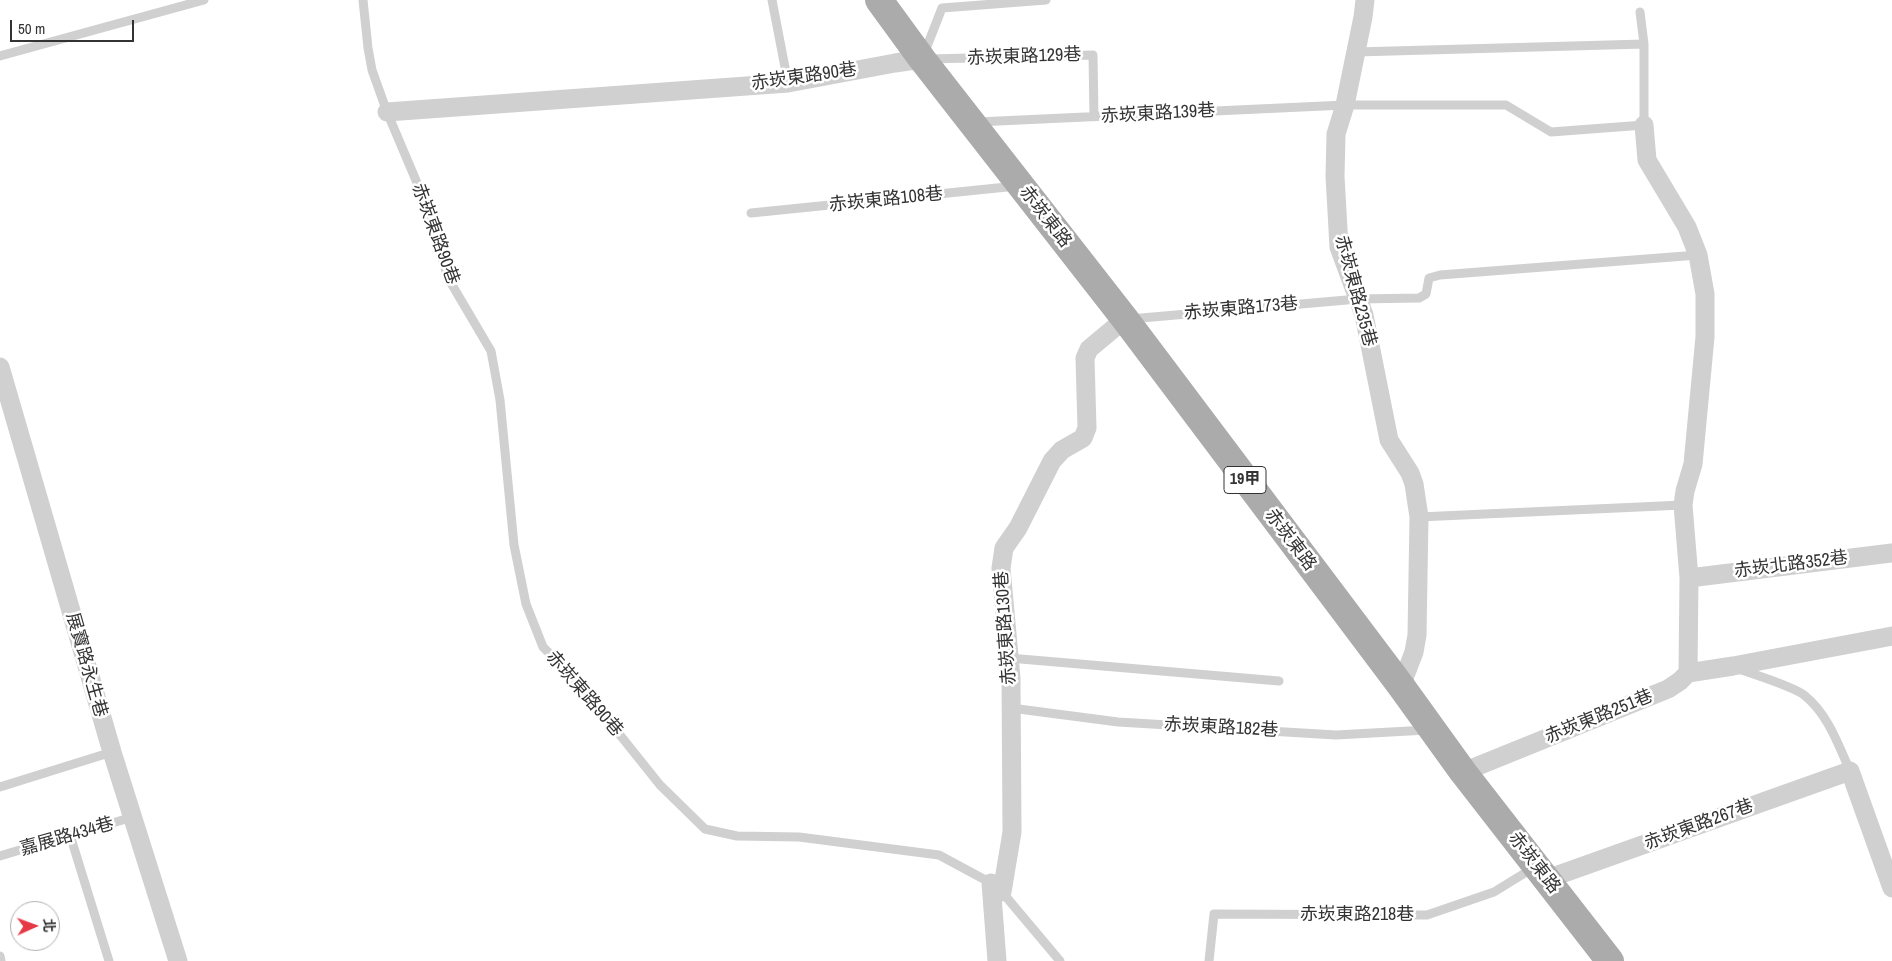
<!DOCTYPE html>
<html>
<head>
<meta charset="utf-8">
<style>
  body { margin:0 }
  #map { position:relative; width:1892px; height:961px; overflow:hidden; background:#fff; font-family:"Archivo Narrow","Noto Sans TC",sans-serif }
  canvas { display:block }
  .north { position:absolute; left:10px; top:901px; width:50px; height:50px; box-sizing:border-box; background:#fff; border:1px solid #adadad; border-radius:50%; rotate:88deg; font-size:14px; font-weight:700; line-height:20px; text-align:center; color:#333 }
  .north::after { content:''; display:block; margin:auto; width:18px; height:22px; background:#e63946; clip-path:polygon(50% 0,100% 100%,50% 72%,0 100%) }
  .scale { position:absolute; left:10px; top:20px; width:124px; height:22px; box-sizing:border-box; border:2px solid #333; border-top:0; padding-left:6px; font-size:15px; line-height:18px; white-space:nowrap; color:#333; -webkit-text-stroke:4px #fff; paint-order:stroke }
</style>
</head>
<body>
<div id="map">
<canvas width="1892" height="961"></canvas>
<div class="north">北</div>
<div class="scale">50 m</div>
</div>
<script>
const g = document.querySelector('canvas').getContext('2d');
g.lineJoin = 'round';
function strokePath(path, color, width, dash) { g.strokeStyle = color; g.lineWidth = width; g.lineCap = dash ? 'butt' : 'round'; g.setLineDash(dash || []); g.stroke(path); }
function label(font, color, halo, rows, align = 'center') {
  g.font = font + ' "Archivo Narrow","Noto Sans TC",sans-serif'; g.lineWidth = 5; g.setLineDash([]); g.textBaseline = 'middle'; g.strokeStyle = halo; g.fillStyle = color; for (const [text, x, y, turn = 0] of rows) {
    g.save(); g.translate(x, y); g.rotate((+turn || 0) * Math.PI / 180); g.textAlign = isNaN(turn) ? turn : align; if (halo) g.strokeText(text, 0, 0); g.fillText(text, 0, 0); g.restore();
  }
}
const service = new Path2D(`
  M363,0L368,48L372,70L387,112L426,204L448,278L491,351L500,400L514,545L526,604L543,647L576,680L660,785L705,829L737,836L799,837L939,855L991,883L1002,892L1060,961
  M772,0L788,83
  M942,8L1046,0
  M1356,52L1644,44
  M924,54L942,8
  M0,56L204,0
  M929,59L1093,55L1094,117
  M977,122L1345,105H1506L1551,132L1644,125V44L1640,12
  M751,213L1017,186
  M1130,319L1358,299L1419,298L1426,294L1429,278L1440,275L1698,255
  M1419,517L1683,505
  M1009,658L1279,681
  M1739,669C1755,675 1792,686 1804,695C1828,714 1838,744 1850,771
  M1011,708L1118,722L1336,735L1427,730
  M0,787L112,752
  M70,835L109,961
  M0,856L70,835L133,817
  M0,956L1,961
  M1209,961L1214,914L1427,915L1494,892L1533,868`);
const minor = new Path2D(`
  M1365,0L1363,17L1345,105L1336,134L1335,176L1339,247L1364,315L1389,440L1410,473L1414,484L1419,517L1417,635L1414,652L1401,686
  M387,112L788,83L895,63L922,59
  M1644,125L1647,160L1687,227L1698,255L1705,294V337L1693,464L1685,491L1683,505L1689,578L1688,673
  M0,367L112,752L178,961
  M1689,578L1892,553
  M1463,772L1668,689L1680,681L1688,673L1733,666L1892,636
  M1547,879L1850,771L1892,888
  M991,883L997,961
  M1002,892L1012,832L1011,678L1001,568L1004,548L1018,528L1052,461L1062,450L1083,438L1087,428L1085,358L1089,349L1125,319`);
const primary = new Path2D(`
  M879,0L922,59L1125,319L1401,686L1463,772L1610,961`);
const shields = [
  [1245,480,42]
];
const shieldNames = [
  ["19甲",1245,480]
];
const streetNames = [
  ["赤崁東路129巷",1024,57,-2],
  ["赤崁東路90巷",804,77,-8],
  ["赤崁東路139巷",1158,114,-3],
  ["赤崁東路108巷",886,200,-6],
  ["赤崁東路",1045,217,52],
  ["赤崁東路90巷",435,234,70],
  ["赤崁東路235巷",1355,291,75],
  ["赤崁東路173巷",1241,309,-5],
  ["赤崁東路",1290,540,53],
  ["赤崁北路352巷",1791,565,-7],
  ["赤崁東路130巷",1006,628,-94],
  ["展寶路永生巷",86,665,74],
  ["赤崁東路90巷",584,694,49],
  ["赤崁東路251巷",1599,717,-22],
  ["赤崁東路182巷",1221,728,3],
  ["赤崁東路267巷",1699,825,-20],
  ["嘉展路434巷",67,837,-16],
  ["赤崁東路",1534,863,52],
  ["赤崁東路218巷",1357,915]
];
strokePath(service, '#d0d0d0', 9);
strokePath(minor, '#d0d0d0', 19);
strokePath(primary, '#ababab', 28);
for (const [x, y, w] of shields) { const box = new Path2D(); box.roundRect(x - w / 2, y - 13.5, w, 27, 4); g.fillStyle = '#fff'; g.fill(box); strokePath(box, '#333', 1); }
label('bold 16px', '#333', null, shieldNames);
label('18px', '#333', '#fff', streetNames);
</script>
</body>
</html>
